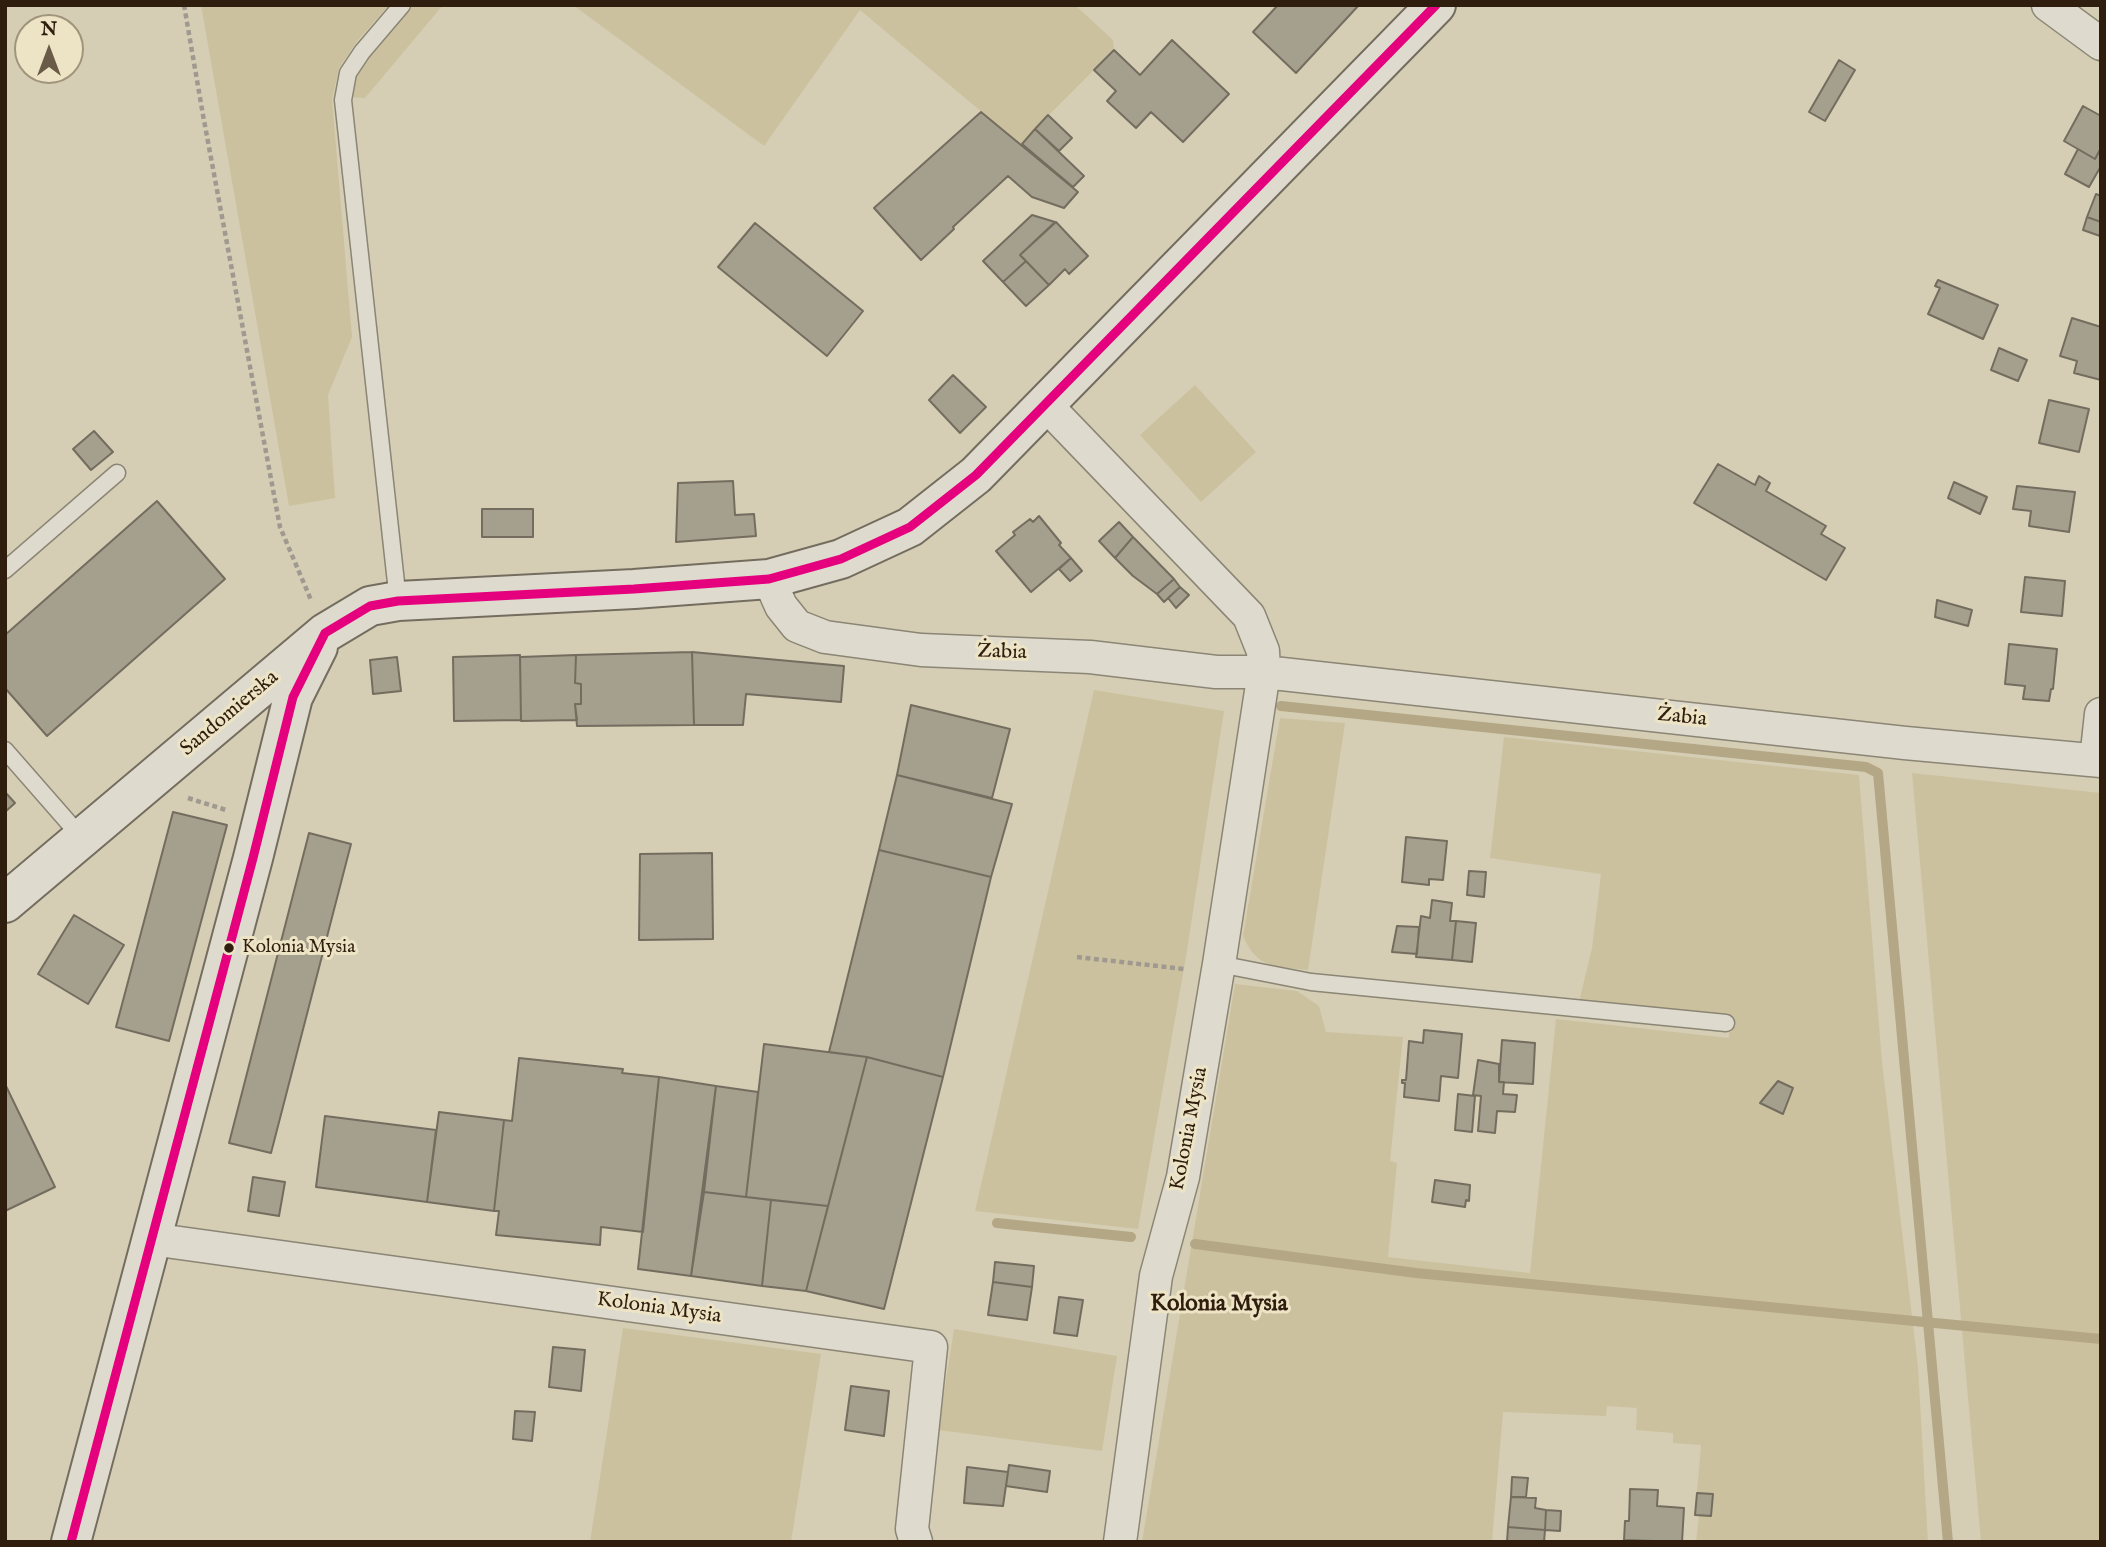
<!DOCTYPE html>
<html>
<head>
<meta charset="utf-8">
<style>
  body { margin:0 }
  #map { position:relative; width:2106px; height:1547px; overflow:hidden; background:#d5ceb4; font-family:"IM FELL English",serif }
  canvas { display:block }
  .frame { position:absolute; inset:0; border:7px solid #2f1d0e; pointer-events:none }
  .north { position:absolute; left:14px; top:14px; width:70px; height:70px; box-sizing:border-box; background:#ede4c6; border:2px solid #a1947c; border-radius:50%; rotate:0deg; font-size:19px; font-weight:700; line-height:28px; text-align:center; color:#2f1d0e }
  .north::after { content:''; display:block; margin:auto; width:24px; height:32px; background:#695b48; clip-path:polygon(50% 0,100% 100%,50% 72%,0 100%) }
</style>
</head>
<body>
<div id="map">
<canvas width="2106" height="1547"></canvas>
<div class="frame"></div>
<div class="north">N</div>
</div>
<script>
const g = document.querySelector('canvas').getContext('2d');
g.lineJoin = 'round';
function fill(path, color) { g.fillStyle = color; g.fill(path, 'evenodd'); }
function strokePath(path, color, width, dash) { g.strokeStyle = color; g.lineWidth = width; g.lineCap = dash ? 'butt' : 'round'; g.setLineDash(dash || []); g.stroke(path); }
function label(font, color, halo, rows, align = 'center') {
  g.font = font + ' "IM FELL English",serif'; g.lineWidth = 6; g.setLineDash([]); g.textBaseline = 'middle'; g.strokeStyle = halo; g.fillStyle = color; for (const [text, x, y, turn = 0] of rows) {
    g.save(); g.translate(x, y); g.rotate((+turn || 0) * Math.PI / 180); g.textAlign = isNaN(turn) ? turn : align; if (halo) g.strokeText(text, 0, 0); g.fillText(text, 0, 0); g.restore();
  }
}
const green = new Path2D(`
  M201,5H389L358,40L339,68L332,99L352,337L328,395L335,498L289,506Z
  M414,5H443L365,98L350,97L354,77L363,62Z
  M573,5H1075L1113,40L1114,50L1020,144L860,10L764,146Z
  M1195,385L1256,452L1201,502L1140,435Z
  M1094,690L1224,711L1186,957L1138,1229L975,1211Z
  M1280,718L1345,723L1308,970C1277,967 1257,969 1243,936Z
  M1504,737L1859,775L1882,1062L1918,1367L1928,1542H1696L1699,1516L1695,1515L1701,1445L1673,1443V1433L1636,1430L1637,1408L1607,1406L1606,1416L1503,1412L1492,1542H1142L1235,984L1297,991L1319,1006L1326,1032L1403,1037L1390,1161L1397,1163L1388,1257L1530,1273L1556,1019L1729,1038L1728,1018L1579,1002L1592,948L1601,874L1490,858Z
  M1912,773L2101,793V1542H1981Z
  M623,1328L821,1354L791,1542H590Z
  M954,1329L1117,1356L1102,1451L938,1430Z`);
const stream = new Path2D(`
  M1281,706L1866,767L1878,773L1948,1542
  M997,1223L1131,1237
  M1195,1244L1416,1273L2101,1339`);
const building = new Path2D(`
  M1278,5H1359L1296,73L1253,32Z
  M1172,40L1229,94L1183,142L1151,112L1136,128L1107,101L1116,91L1094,70L1114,50L1140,75Z
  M1839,60L1855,70L1825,121L1809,112Z
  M2083,106L2101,116V148L2095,159L2064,141Z
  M981,112L1078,192L1064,208L1032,197L1008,176L953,227L954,229L921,260L874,208Z
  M1048,115L1072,138L1059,151L1035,129Z
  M1035,129L1084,176L1073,187L1022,144Z
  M2101,148V166L2089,187L2065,174L2078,149L2095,159Z
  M2096,194L2101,196V222L2087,217Z
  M1032,215L1055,222L1020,255L1026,261L1003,282L983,261Z
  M2087,217L2101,222L2100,236L2083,230Z
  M1056,222L1088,256L1069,274L1065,269L1049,285L1020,255Z
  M755,223L863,311L827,356L718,267Z
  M1026,261L1049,285L1026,306L1003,282Z
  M1938,280L1998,305L1983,339L1928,314L1940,288L1935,286Z
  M2072,318L2101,327V380L2074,373L2077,361L2060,356Z
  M1999,348L2027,360L2018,381L1991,370Z
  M953,375L986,407L960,433L929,400Z
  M2049,400L2089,409L2079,452L2039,443Z
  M94,431L113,452L91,470L73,449Z
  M1718,464L1755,485L1759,476L1770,483L1766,491L1826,526L1821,534L1845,548L1826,580L1694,503Z
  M733,481L735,515L754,514L756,536L676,542L678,483Z
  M1954,482L1987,497L1980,514L1948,498Z
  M2017,486L2075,492L2069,532L2029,526L2031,511L2013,509Z
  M157,501L225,579L47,736L5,688V635Z
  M482,509H533V537H482Z
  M1039,516L1061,543L1059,545L1071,558L1031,592L996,551L1015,535L1013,532L1030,519L1033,522Z
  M1119,522L1133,537L1115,558L1099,541Z
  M1133,537L1174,579L1157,594L1133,576L1115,558Z
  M1071,558L1082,571L1070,581L1059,569Z
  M2025,577L2065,581L2062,616L2021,612Z
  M1174,579L1180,587L1164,602L1157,594Z
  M1180,587L1189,595L1176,608L1168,598Z
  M1937,600L1972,610L1968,626L1935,617Z
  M2009,644L2057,649L2053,689H2051L2049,701L2023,699L2025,686L2005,684Z
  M692,652L694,725L577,726L575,704H581V684L575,683L576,655Z
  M692,652L844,666L841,702L746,694L743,725H694Z
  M520,655L521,720L454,721L453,657Z
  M576,655L575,683L581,684V704H575L577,720L521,721L520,657Z
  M397,657L401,691L373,694L370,660Z
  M911,705L1010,729L992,798L897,775Z
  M897,775L1012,804L991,877L879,850Z
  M5,792L15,803L5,812Z
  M173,812L227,825L169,1041L116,1027Z
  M309,833L351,844L271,1153L229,1143Z
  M1406,837L1447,841L1443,880L1429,879V885L1402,882Z
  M879,850L991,877L943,1077L867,1057L829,1052Z
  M712,853L713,939L639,940L640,854Z
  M1469,871L1486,872L1484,897L1467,895Z
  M1432,900L1452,903L1450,921H1456L1452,960L1416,957L1421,916L1430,918Z
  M74,915L124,945L88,1004L38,974Z
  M1456,921L1476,923L1472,962L1452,960Z
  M1397,926L1419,927L1417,954L1392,952Z
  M1424,1030L1462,1034L1458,1078L1441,1076L1439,1101L1404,1097L1405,1083H1402V1080H1406L1409,1041L1423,1043Z
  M1502,1040L1535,1043L1533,1084L1499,1082Z
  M764,1044L867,1057L828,1206L746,1197Z
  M867,1057L943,1077L884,1309L806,1291Z
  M519,1058L623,1069L622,1073L659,1077L643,1232L601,1227L600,1245L496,1235L499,1211H494L504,1120L512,1121Z
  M1478,1060L1499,1064V1082H1504L1503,1094L1517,1095L1515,1112L1497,1111L1495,1133L1478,1131L1481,1096L1473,1095Z
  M659,1077L716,1086L691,1276L638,1269Z
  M1778,1081L1793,1088L1783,1114L1760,1103Z
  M5,1084L55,1187L5,1211Z
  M716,1086L758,1092L746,1197L704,1192Z
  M1458,1094L1475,1096L1472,1132L1455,1130Z
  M439,1112L504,1120L494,1211L427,1202Z
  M325,1116L436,1130L427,1202L316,1187Z
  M253,1177L285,1182L279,1216L248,1211Z
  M1435,1180L1470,1185L1469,1201L1466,1200L1465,1207L1432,1202Z
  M704,1192L771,1200L762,1286L691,1276Z
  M771,1200L828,1206L806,1291L762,1286Z
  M995,1262L1034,1266L1032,1287L993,1282Z
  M993,1282L1032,1287L1027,1320L988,1315Z
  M1059,1297L1083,1300L1077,1336L1054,1333Z
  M553,1347L585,1350L581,1391L549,1387Z
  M851,1386L889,1391L884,1436L845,1430Z
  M515,1411L535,1412L532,1441L513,1439Z
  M1009,1465L1050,1471L1047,1492L1006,1486Z
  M967,1467L1008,1472L1003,1506L964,1503Z
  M1512,1477L1528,1478L1526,1497H1511Z
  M1630,1489L1658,1490L1657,1506L1684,1508L1682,1542L1624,1540L1625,1521H1629Z
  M1697,1493L1713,1494L1711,1516L1695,1515Z
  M1511,1497L1536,1498L1535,1508L1546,1510L1545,1530L1508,1527Z
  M1546,1510L1561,1511L1560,1531L1545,1530Z
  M1508,1527L1545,1530L1544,1542H1507Z`);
const path = new Path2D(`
  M184,5L203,115L280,527L311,600
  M188,798L226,810
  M1077,957L1184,969`);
const lane = new Path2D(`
  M5,570L117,473
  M398,601L343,100L348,73L362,52L402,5
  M5,750L82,838
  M1219,964L1311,982L1726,1023`);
const street = new Path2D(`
  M2048,5L2101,44
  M1046,405L1249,616L1263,651L1264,672L1219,964L1183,1177L1156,1276L1120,1542
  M769,579L781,606L797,626L825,637L921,650L1090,657L1216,672H1264L1905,743L2101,761
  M2096,760L2101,714
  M151,1239L931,1347L912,1529L916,1542`);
const secondary = new Path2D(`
  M5,903L325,633L370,606L398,601L634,589L769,579L841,559L910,527L976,475L1436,5
  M71,1542L253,858L293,697L318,647`);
const bus1 = new Path2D(`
  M71,1542L253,858L293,697L325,633L370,606L398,601L634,589L769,579L841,559L910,527L976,475L1436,5`);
const markers = [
  [229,948,6,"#2f1d0e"]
];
const busNames = [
  ["Kolonia Mysia",242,948]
];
const streetNames = [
  ["Żabia",1002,653,2],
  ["Sandomierska",230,714,-40],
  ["Żabia",1682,718,6],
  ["Kolonia Mysia",1190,1129,-79],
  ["Kolonia Mysia",659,1309,8]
];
const neighbourhoodNames = [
  ["Kolonia Mysia",1219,1305]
];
fill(green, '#ccc19f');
strokePath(stream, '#b4a786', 10);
fill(building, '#a59f8d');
strokePath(building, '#746d5f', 2);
strokePath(lane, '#8b8575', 19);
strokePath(street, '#8b8575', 35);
strokePath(secondary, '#746d5f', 42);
strokePath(path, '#9f998f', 4.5, [5, 3.5]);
strokePath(lane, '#dedbce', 16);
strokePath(street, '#dedbce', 32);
strokePath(secondary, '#dedbce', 38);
strokePath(bus1, '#e5007d', 9);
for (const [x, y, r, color] of markers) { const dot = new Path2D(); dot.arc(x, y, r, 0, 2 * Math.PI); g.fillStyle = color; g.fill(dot); strokePath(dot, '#ede4c6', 2.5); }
label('19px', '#2f1d0e', '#ede4c6', busNames, 'left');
label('21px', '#2f1d0e', '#ede4c6', streetNames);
label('bold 23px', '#2f1d0e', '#ede4c6', neighbourhoodNames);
</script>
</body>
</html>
